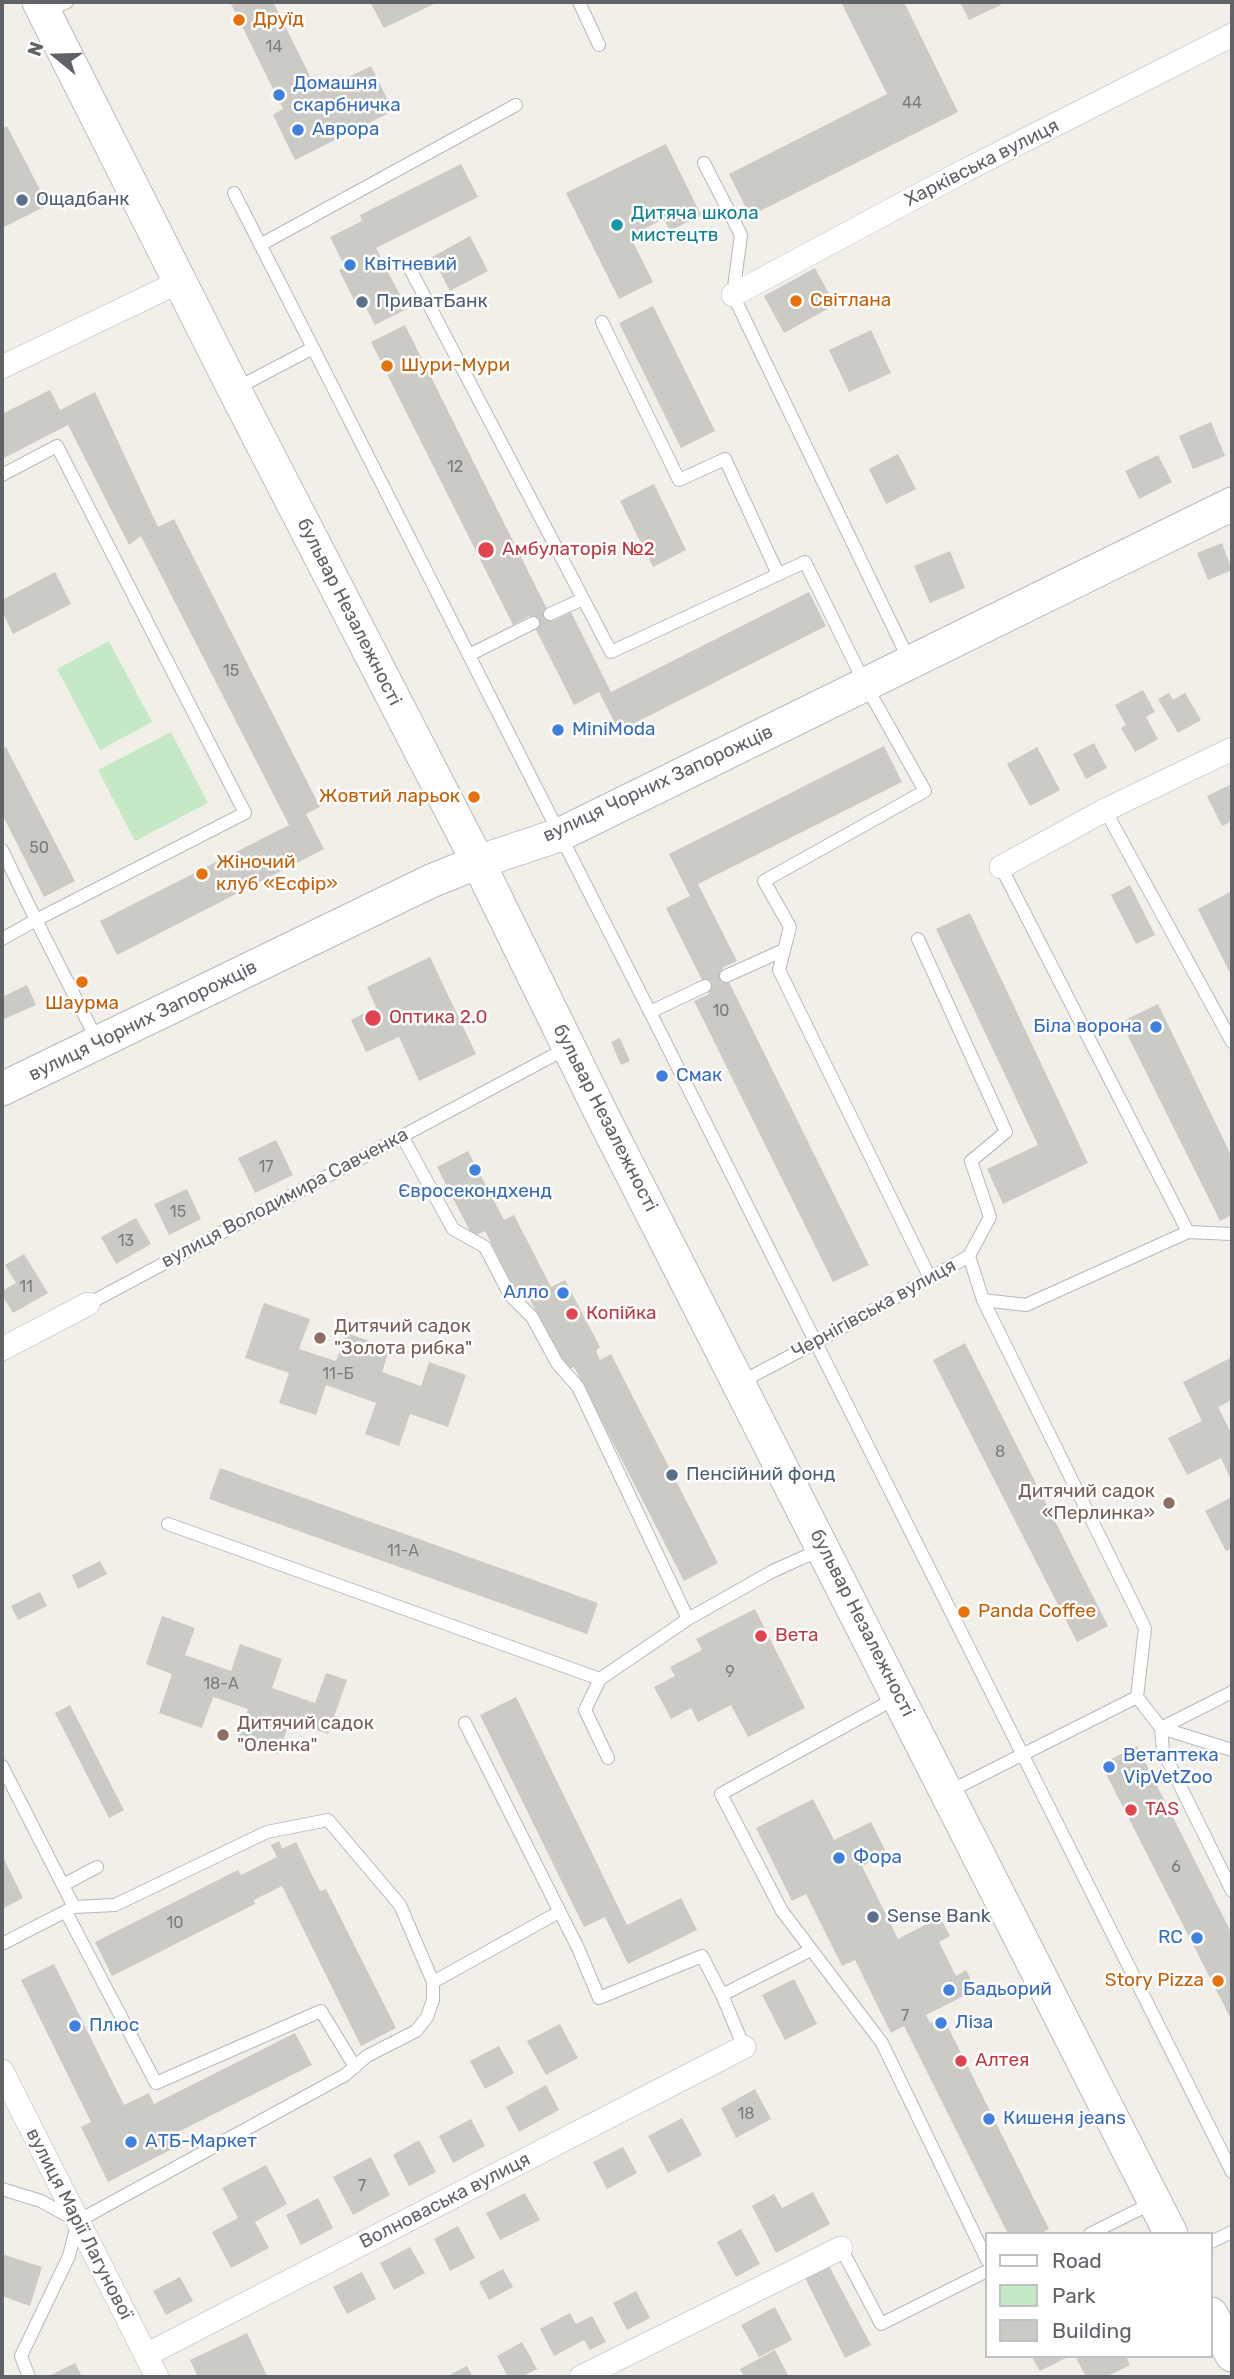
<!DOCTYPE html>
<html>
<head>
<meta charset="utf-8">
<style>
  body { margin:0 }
  #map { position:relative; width:1234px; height:2379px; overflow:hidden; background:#f1efe8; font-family:Rubik,sans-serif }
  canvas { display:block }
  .frame { position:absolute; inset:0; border:4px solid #5f6368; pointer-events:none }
  .legend { position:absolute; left:985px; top:2232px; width:228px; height:126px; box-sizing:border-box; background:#fff; border:2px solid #bfc1c3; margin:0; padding:9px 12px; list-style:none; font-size:21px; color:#5f6368 }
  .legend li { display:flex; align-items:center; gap:14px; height:35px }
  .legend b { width:35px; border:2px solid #bfc1c3 }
  .north { position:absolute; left:21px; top:21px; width:70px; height:70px; -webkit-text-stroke:5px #fff; paint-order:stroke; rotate:289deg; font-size:19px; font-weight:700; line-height:28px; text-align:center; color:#5f6368 }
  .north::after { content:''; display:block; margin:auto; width:24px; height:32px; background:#5f6368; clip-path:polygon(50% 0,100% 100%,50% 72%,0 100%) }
</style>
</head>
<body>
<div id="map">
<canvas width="1234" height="2379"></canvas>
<div class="frame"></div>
<ul class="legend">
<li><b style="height:9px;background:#fff"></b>Road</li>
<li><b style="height:19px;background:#c5e8c5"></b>Park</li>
<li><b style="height:19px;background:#cccac5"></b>Building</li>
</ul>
<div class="north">N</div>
</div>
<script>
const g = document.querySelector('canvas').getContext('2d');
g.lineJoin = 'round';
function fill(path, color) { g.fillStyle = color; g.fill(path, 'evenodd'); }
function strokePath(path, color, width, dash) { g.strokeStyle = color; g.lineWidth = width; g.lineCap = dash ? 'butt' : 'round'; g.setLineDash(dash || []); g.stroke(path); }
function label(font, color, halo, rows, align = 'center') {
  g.font = font + ' Rubik,sans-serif'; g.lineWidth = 5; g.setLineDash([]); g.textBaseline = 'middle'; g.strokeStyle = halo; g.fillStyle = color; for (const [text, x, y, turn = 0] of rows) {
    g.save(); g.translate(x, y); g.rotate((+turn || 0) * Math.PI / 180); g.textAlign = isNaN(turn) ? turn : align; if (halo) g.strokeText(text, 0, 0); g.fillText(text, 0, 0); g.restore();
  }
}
const green = new Path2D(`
  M109,641L152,722L100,750L57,669Z
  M171,732L208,803L135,841L98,770Z`);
const building = new Path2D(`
  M230,2H273L318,92L371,66L393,111L295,160L273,115L283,109Z
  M370,2H438L384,28Z
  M841,2H904L958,112L750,216L729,174L887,94Z
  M960,2H999L1001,5L969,20Z
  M7,126L48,205L2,228V129Z
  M666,144L701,215L670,231L664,219L630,236L653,282L619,299L566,193Z
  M461,164L478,197L376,248L407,309L375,325L363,302L357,306L339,270L345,267L330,237L362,221L360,215Z
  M470,236L488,271L450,291L432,257Z
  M815,268L835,305L784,333L764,296Z
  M653,306L715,431L681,448L619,323Z
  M405,325L553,621L571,612L611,692L809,592L826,626L619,731L599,692L574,705L529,616L513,625L371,342Z
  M871,330L891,373L849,392L829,350Z
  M50,390L60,410L95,392L158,527L174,519L320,807L306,814L324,849L117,955L100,921L289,825L141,536L129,545L68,425L2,459V414Z
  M1211,422L1225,456L1193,469L1179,436Z
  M898,454L916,489L886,504L869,469Z
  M1158,455L1172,482L1139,499L1125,471Z
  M654,484L686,550L653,567L620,501Z
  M1222,543L1232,570L1208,580L1197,553Z
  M950,551L965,588L930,603L914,566Z
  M55,572L71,604L13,634L2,611V600Z
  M1143,690L1155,712L1146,717L1158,739L1135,752L1121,728L1126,725L1115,705Z
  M1169,693L1173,700L1185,693L1201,720L1178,733L1158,699Z
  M1094,743L1107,768L1086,779L1073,754Z
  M884,746L902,782L698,884L737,961L722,968L869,1265L833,1282L694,1001L709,994L666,908L690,896L669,854Z
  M6,747L75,881L44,897L2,814V749Z
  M1037,747L1060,790L1030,806L1007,764Z
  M1232,784V821L1222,826L1207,796Z
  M1130,885L1155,935L1136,944L1111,895Z
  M1232,891V977L1198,909Z
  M970,913L1088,1163L1003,1204L987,1169L1038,1145L936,929Z
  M430,957L476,1054L419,1081L399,1037L366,1052L351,1020L376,1007L367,987Z
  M27,985L36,1005L2,1020V997Z
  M1158,1004L1232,1157V1215L1220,1221L1121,1022Z
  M620,1038L630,1061L621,1065L611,1042Z
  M276,1140L293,1175L255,1193L238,1158Z
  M468,1151L504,1220L514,1215L551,1287L565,1280L600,1347L596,1351L600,1360L611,1354L718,1563L684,1581L574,1367L567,1371L529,1298L521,1302L485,1231L473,1237L437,1167Z
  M187,1189L201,1219L169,1235L154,1204Z
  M136,1218L151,1244L116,1264L101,1237Z
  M24,1254L48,1293L13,1313L2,1295V1291L16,1283L5,1265Z
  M264,1303L310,1319L299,1349L336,1361L346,1333L390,1348L382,1372L421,1386L429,1362L466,1375L448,1427L410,1414L399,1446L365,1434L376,1403L326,1385L316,1415L279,1403L289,1373L245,1358Z
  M965,1343L1108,1626L1077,1642L933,1360Z
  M1232,1357V1400L1218,1407L1232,1435V1482L1221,1458L1187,1475L1168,1438L1202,1421L1183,1382Z
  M220,1468L598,1603L587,1634L209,1499Z
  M1232,1497V1548L1226,1551L1205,1511Z
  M100,1561L107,1574L78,1589L72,1575Z
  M40,1592L47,1606L18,1620L11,1606Z
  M755,1609L805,1708L748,1737L731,1705L698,1722L691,1708L671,1719L654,1687L675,1676L670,1667L702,1650L696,1639Z
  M162,1616L195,1628L185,1655L231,1671L240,1644L282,1659L272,1688L315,1703L326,1673L347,1680L328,1734L290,1721L278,1754L237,1739L248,1709L213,1697L202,1728L159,1713L172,1674L146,1664Z
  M516,1697L627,1925L681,1898L697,1930L628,1964L605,1917L584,1927L480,1715Z
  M70,1705L124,1810L109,1818L55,1713Z
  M1137,1746L1232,1934V2021L1101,1764Z
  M813,1799L834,1840L871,1822L887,1854L862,1866L898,1939L940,1917L950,1936L939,1942L956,1976L966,1970L976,1990L926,2015L930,2023L943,2017L1049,2229L1040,2234H1008L904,2026L891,2033L855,1960L842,1966L806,1894L792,1901L756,1828Z
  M279,1841L282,1849L296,1842L320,1891L326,1889L396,2028L361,2046L282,1886L254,1900L255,1904L112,1976L95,1942L238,1870L241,1875L277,1857L271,1845Z
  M2,1855L23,1898L2,1909Z
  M54,1964L124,2105L149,2093L154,2104L295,2033L312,2065L170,2136L176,2147L108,2182L81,2127L91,2122L21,1980Z
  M794,1979L817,2024L785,2040L762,1995Z
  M560,2024L578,2058L546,2075L527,2041Z
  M499,2046L514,2073L485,2089L470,2061Z
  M546,2085L559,2110L519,2132L506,2107Z
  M755,2089L771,2119L736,2138L721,2108Z
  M682,2118L702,2155L668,2173L648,2136Z
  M471,2119L485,2146L453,2163L439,2136Z
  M419,2140L436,2172L409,2186L393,2155Z
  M623,2147L637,2173L607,2189L593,2162Z
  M371,2157L390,2195L353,2215L333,2177Z
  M266,2165L287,2204L255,2222L269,2248L231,2268L212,2232L238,2218L222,2188Z
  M813,2192L830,2224L776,2253L752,2206L774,2194L782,2208Z
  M525,2193L540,2220L500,2240L486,2213Z
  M318,2198L333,2228L301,2245L286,2215Z
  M458,2226L475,2258L450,2271L434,2239Z
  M741,2229L760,2264L736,2277L717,2242Z
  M410,2247L425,2273L394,2290L380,2263Z
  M2,2254L42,2267L30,2306L2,2296Z
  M829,2266L871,2345L845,2358L805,2278Z
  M503,2269L513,2287L489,2300L479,2282Z
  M362,2272L376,2299L347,2314L333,2287Z
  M180,2277L193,2301L166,2315L153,2291Z
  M636,2291L650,2318L627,2330L613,2303Z
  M775,2307L792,2340L759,2357L741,2325Z
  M570,2313L576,2324L592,2316L606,2342L590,2350L584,2340L554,2356L540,2329Z
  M247,2333L267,2376L198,2377L190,2360Z
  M522,2342L537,2369L521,2377H508L497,2356Z
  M775,2350L789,2377H744L740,2369Z
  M1031,2356H1070L1040,2371Z
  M1075,2356H1126L1130,2365L1106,2377H1086Z
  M75,2363L82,2377H47Z
  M467,2366L473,2377H446Z`);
const lane = new Path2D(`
  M579,2L599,45
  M45,12L67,2
  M704,163L741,235L733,295L910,662
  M234,193L313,348
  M260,245L516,105
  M408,265L611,652L805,562L865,684L925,791L764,881L790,927L779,970L930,1278
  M602,322L679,480L725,459L778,574
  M235,389L313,348L650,1012L1232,2172
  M2,475L57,446L245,813L36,920L98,1042
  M550,614L583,599
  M469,655L533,623
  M1105,810L1232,1042
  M2,850L36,920L2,939
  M1001,867L1188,1232
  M726,976L784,950
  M650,1012L705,986
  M402,1136L453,1229L485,1247L510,1295L532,1317L557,1363L578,1387L688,1619L773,1571L822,1549
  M969,1256L983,1300L1145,1628L1137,1697
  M983,1300L1026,1305L1188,1232L1232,1234
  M88,1304L569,1047
  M739,1383L815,1343L969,1256L990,1217L971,1161L1006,1132L918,939
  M168,1524L600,1679L688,1619
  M600,1679L585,1710L608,1758
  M896,1698L721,1794L782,1911L882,2043L987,2260
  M465,1723L578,1948L599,1998L702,1956L722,1995
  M1232,1750L1161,1728L1163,1751L1232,1891
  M2,1766L74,1907
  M948,1792L1137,1697L1161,1728L1232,1692
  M63,1885L97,1867
  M66,1912L156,2083L321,2011L355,2067
  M2,1944L74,1907L115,1905L267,1832L328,1820L400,1905L433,1982V2000L427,2017L416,2031L367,2056L345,2075L78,2221L69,2256L21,2356L29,2377
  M433,1982L559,1912
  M744,2047L722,1995L811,1950
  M2,2189L41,2201L75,2220
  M1090,2234L1154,2202
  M1211,2242L1232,2232
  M841,2248L881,2324L987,2271`);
const street = new Path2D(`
  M733,295L964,171L1232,35
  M2,367L181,281
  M1001,867L1105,810L1232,749
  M2,1349L88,1304
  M2,2071L157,2377
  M146,2355L744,2047
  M581,2377L841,2248`);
const secondary = new Path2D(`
  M39,2L234,389L478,862L602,1115L1171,2234
  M2,1089L431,881L478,862L559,835L1232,504
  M1211,2314L1232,2355`);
const markers = [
  [239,20,7,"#e8710a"],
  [279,95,7,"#3f7fe0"],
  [298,130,7,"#3f7fe0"],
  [22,200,7,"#5c6f8a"],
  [617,225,7,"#0f9aa8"],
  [350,265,7,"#3f7fe0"],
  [796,301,7,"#e8710a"],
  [362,302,7,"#5c6f8a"],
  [387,366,7,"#e8710a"],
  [486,550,9,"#e0444e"],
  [558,730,7,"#3f7fe0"],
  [474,797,7,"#e8710a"],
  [202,874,7,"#e8710a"],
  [82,982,7,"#e8710a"],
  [373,1018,9,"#e0444e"],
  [1156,1027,7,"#3f7fe0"],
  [662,1076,7,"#3f7fe0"],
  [475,1170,7,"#3f7fe0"],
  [563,1293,7,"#3f7fe0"],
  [572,1314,7,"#e0444e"],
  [320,1338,7,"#8d6e63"],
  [672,1475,7,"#5c6f8a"],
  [1169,1503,7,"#8d6e63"],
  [964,1612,7,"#e8710a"],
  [761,1636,7,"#e0444e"],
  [223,1735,7,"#8d6e63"],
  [1109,1767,7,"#3f7fe0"],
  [1131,1810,7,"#e0444e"],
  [839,1858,7,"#3f7fe0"],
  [873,1917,7,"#5c6f8a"],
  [1197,1938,7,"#3f7fe0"],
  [1218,1981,7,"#e8710a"],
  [949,1990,7,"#3f7fe0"],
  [941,2023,7,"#3f7fe0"],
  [75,2026,7,"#3f7fe0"],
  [961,2061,7,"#e0444e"],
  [989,2119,7,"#3f7fe0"],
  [131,2142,7,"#3f7fe0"]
];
const numberNames = [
  ["14",274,47],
  ["44",912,103],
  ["12",455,467],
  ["15",231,671],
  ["50",39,848],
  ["10",721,1011],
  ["17",266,1167],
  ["15",178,1212],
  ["13",126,1241],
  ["11",26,1287],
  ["11-Б",338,1374],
  ["8",1000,1452],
  ["11-А",403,1551],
  ["9",730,1672],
  ["18-А",221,1684],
  ["6",1176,1867],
  ["10",175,1923],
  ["7",905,2016],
  ["18",746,2114],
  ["7",362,2186]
];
const foodNames = [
  ["Друїд",253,20],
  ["Світлана",810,301],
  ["Шури-Мури",401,366],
  ["Жовтий ларьок",460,797,"right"],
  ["Жіночий",216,863],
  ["клуб «Есфір»",216,885],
  ["Шаурма",82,1004,"center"],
  ["Panda Coffee",978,1612],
  ["Story Pizza",1204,1981,"right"]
];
const shopNames = [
  ["Домашня",293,84],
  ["скарбничка",293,106],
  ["Аврора",312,130],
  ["Квітневий",364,265],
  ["MiniModa",572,730],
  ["Біла ворона",1142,1027,"right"],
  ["Смак",676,1076],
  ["Євросекондхенд",475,1192,"center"],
  ["Алло",549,1293,"right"],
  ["Ветаптека",1123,1756],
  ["VipVetZoo",1123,1778],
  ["Фора",853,1858],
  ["RC",1183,1938,"right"],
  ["Бадьорий",963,1990],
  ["Ліза",955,2023],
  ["Плюс",89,2026],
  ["Кишеня jeans",1003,2119],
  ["АТБ-Маркет",145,2142]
];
const streetNames = [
  ["Харківська вулиця",982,163,-27],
  ["бульвар Незалежності",349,612,63],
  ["вулиця Чорних Запорожців",658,784,-25],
  ["вулиця Чорних Запорожців",143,1021,-26],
  ["бульвар Незалежності",605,1118,63],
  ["вулиця Володимира Савченка",285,1198,-28],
  ["Чернігівська вулиця",874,1309,-29],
  ["бульвар Незалежності",862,1623,63],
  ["Волноваська вулиця",445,2201,-27],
  ["вулиця Марії Лагунової",79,2224,63]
];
const serviceNames = [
  ["Ощадбанк",36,200],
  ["ПриватБанк",376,302],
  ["Пенсійний фонд",686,1475],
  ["Sense Bank",887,1917]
];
const cultureNames = [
  ["Дитяча школа",631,214],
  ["мистецтв",631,236]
];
const healthNames = [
  ["Амбулаторія №2",502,550],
  ["Оптика 2.0",389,1018],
  ["Копійка",586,1314],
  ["Вета",775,1636],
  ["TAS",1145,1810],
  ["Алтея",975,2061]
];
const educationNames = [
  ["Дитячий садок",334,1327],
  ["\"Золота рибка\"",334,1349],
  ["Дитячий садок",1155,1492,"right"],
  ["«Перлинка»",1155,1514,"right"],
  ["Дитячий садок",237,1724],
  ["\"Оленка\"",237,1746]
];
fill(green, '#c5e8c5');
fill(building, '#cccac5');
strokePath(lane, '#b5b8bc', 14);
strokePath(street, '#b5b8bc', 24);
strokePath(secondary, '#b6babf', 35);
strokePath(lane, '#fff', 12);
strokePath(street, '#fff', 23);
strokePath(secondary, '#fff', 33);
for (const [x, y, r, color] of markers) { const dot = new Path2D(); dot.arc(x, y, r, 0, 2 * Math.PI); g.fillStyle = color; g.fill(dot); strokePath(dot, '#fff', 2.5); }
label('16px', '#7a7d7f', null, numberNames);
label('19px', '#c56008', '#fff', foodNames, 'left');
label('19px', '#366cbe', '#fff', shopNames, 'left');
label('19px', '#5f6368', '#fff', streetNames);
label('19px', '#4e5e75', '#fff', serviceNames, 'left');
label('19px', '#0d838f', '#fff', cultureNames, 'left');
label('19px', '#be3a42', '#fff', healthNames, 'left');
label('19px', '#785e54', '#fff', educationNames, 'left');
</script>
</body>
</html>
